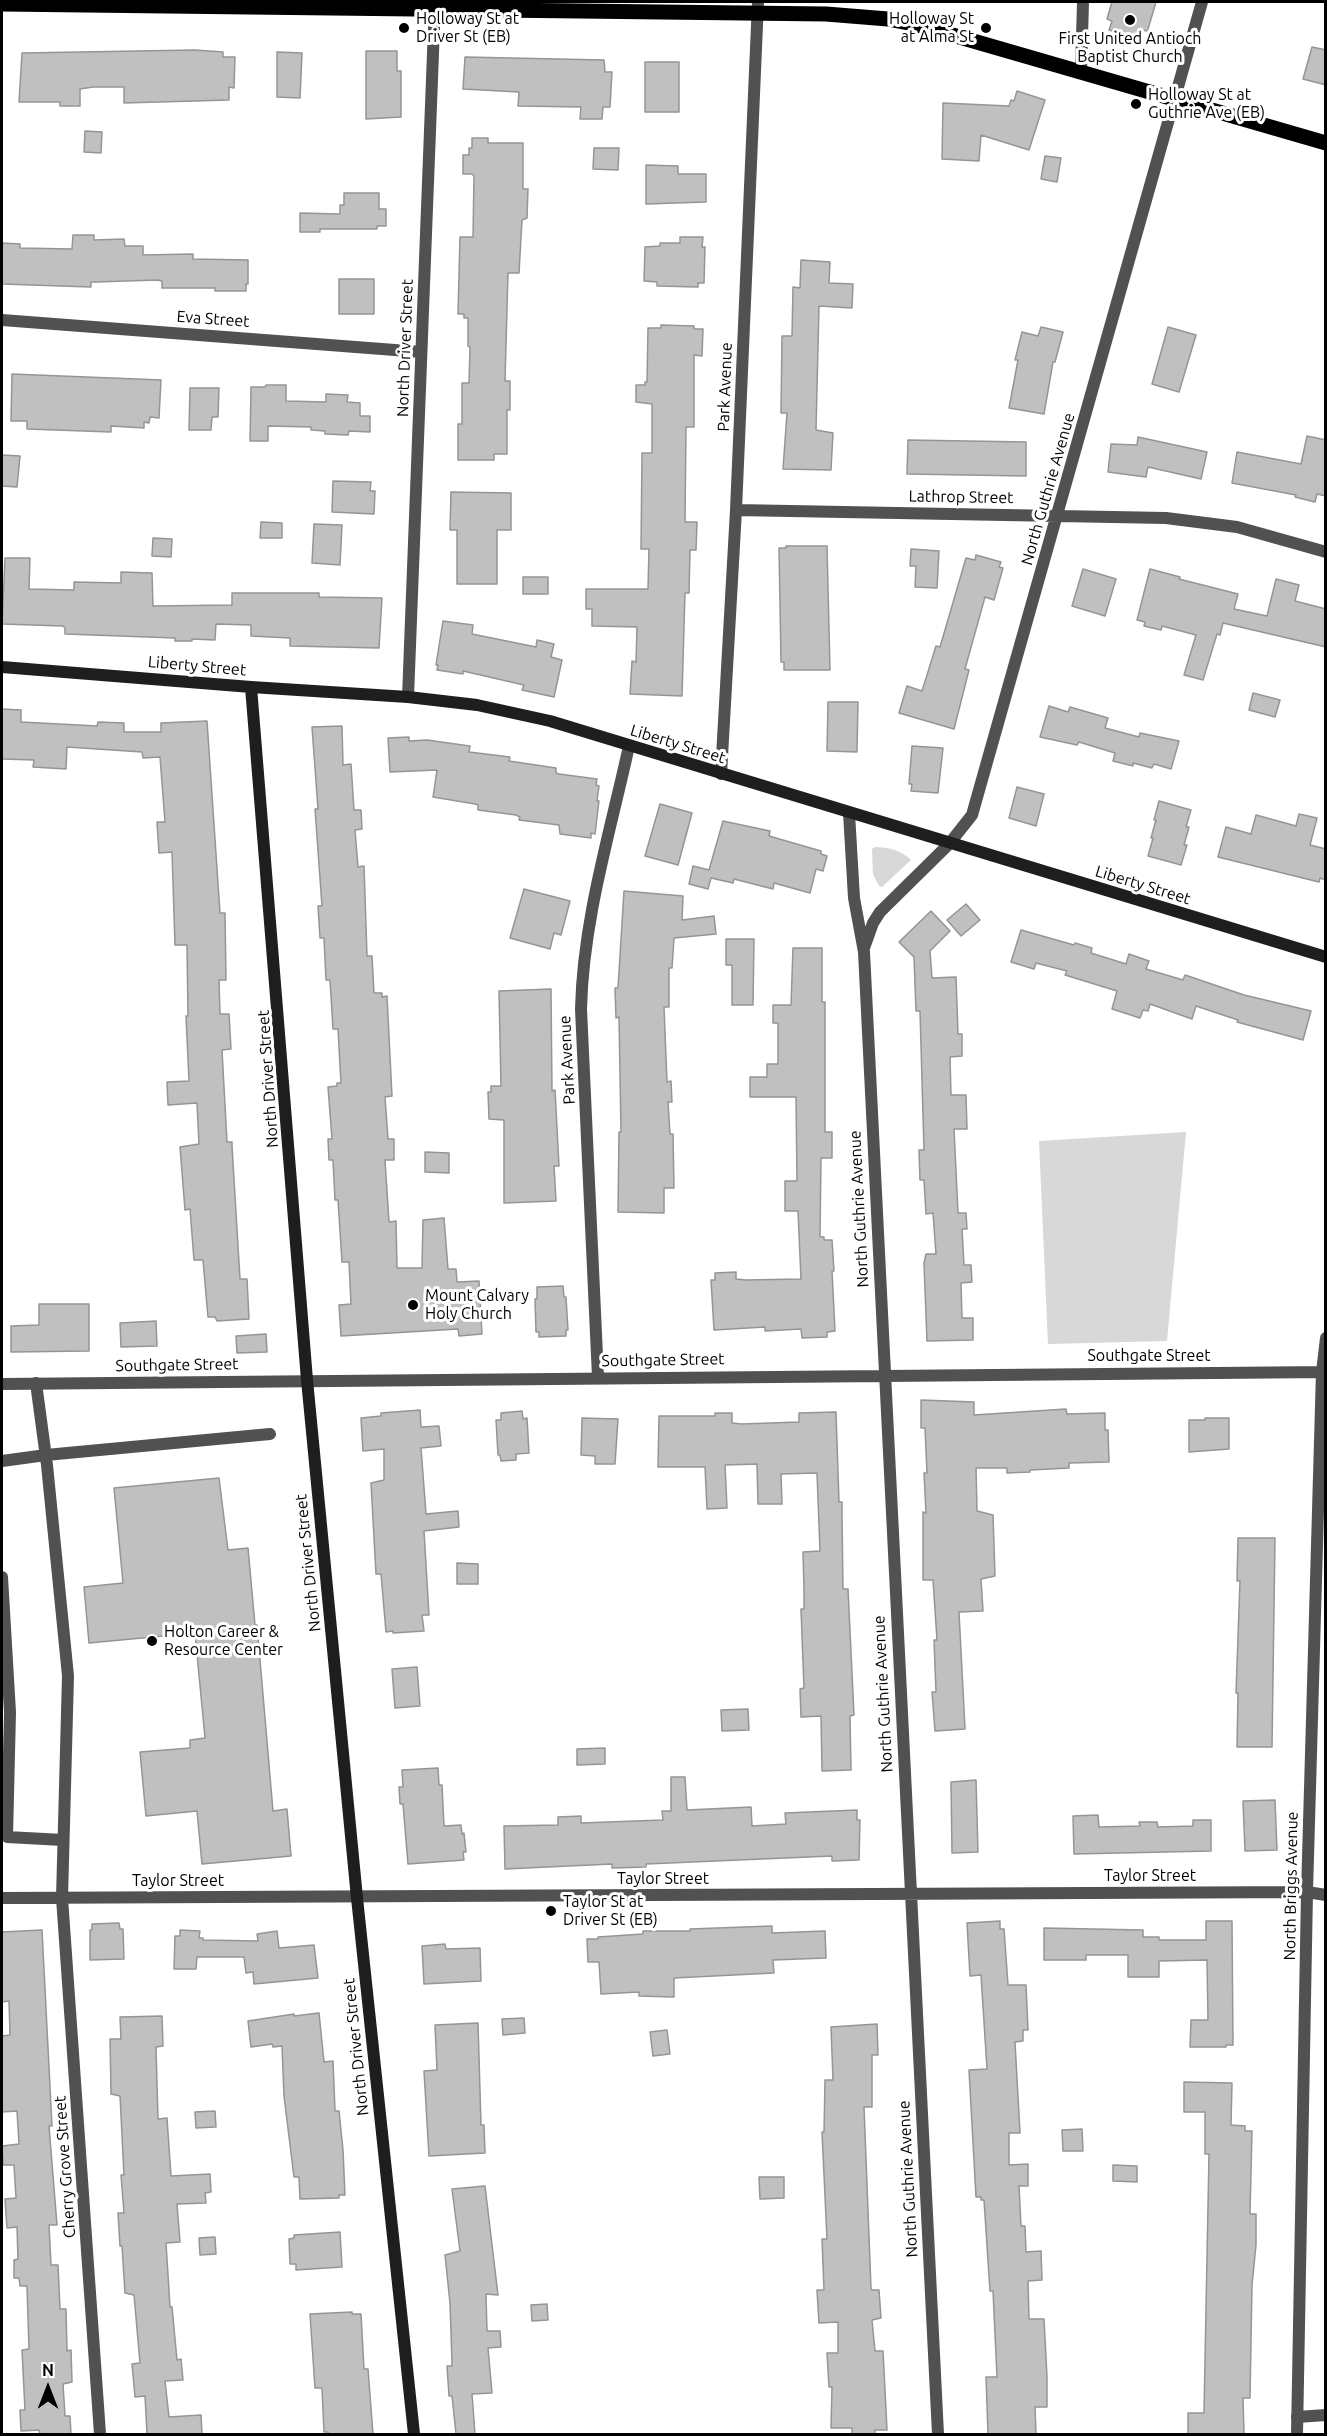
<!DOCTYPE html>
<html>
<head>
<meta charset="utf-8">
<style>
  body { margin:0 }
  #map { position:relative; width:1327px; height:2436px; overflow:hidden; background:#fff; font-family:Ubuntu,sans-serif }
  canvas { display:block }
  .frame { position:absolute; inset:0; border:3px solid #000; pointer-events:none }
  .north { position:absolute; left:18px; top:2358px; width:60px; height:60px; -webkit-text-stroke:4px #fff; paint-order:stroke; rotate:0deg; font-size:16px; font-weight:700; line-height:24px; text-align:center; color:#000 }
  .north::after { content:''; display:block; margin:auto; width:21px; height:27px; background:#000; clip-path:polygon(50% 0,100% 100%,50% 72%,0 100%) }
</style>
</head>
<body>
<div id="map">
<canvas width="1327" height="2436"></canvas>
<div class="frame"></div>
<div class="north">N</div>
</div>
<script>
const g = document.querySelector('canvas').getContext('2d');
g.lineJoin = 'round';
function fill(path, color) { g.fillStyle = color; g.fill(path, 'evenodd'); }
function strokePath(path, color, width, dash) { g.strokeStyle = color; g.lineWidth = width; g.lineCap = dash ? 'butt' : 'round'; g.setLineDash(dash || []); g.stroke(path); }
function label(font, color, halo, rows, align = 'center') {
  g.font = font + ' Ubuntu,sans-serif'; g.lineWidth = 6; g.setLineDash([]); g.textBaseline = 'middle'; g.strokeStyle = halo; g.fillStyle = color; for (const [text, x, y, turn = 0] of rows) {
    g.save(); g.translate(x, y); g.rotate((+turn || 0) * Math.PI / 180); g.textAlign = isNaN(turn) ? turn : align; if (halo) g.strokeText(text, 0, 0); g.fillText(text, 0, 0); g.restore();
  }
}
const green = new Path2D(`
  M875,847C888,847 901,850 911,860L882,887L879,886L873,874L872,849Z
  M1186,1132L1167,1341L1048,1344L1039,1141Z`);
const building = new Path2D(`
  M1112,2H1156L1148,29L1147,31L1142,30L1139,39L1109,30L1112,21L1107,19Z
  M1312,47L1326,50V85L1303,79Z
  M195,50L223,52V57H235L234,88L229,87V100L124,103V87H93L80,89V106H60V102H19L22,53Z
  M366,51H397V71H401V117L366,119Z
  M277,52L302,53L300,98L277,97Z
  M465,57L604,60L605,72H612L610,107H603L602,119H580L581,107L518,106L519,92L463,89Z
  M645,62H679V112H645Z
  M1017,91L1045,100L1029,150L981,135L979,161L942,159L943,103L1009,106L1011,100L1014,101Z
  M85,131L102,132L101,153L84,152Z
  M472,138H488V143H523V189H528L527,218L522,220L519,273H508L505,381H510V410H507V454H494V460H458V424H462V383H469L470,347L468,346V318H464V314H458L460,237H473L474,176L472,174H463V155H469V148H472Z
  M594,148H619L618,170L593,169Z
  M1045,156L1061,158L1057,182L1041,179Z
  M646,165L678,166V174H706V202L646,204Z
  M344,193H379V209H386V226H377V229H320V232H300V213L340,214V205H344Z
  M73,235H94V240L124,239L125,246H143V255L193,254V259L248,260V284H246V291H215V288H162V281L157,280L96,282H91V287L2,284V243L20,244V248L72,249Z
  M680,237H703L702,247H705L704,283H698V287L657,286V282L644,281L645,247L660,246V243H680Z
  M801,260L830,262L829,283L853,284L852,308L819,306L816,430L833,433L831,470L783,469L787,413H781L782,336H792L793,287L800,288Z
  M339,279H374V314H339Z
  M661,325L694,326V329H703L702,356L694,355V427H686L685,522H697L696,550H690L689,593H685L682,696L630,694L632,661L636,662L637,627L592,626V609H586V589H648L649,549H641L642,453H652V404L636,402V385H645V382H647L648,328H661Z
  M1041,327L1063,332L1055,362H1053L1044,414L1009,408L1018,360H1015L1022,332L1038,336Z
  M1168,327L1196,335L1179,392L1152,384Z
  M12,374L161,380L159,418L150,417L149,423L144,422V428L111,426V432L27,429V421H11Z
  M266,385H286V401L326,402V394L348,395L347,402L360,403V416H370V432L349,431L348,435L325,434V431L311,430V427L268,426V441H250L251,387H265Z
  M190,388H219L218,417H212L211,430H189Z
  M1307,436L1326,440V496L1317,494L1315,502L1295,497L1296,495L1232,483L1237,452L1301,464Z
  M1138,437L1207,452L1201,479L1148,467L1146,477L1108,472L1111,444L1137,445Z
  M908,440L1026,442V476L907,474Z
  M2,455L20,456L17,487L2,486Z
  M333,481L371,482L370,491H375L374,514L332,512Z
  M451,492L511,493V530H497V584H457V530H450Z
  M261,522L282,523V538H260Z
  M314,524L342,525L340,565L312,563Z
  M153,538L172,539L171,557L152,556Z
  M786,546H827L830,670H784V662H781L779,548H786Z
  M911,549L939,551L937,588L915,587L916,566H910Z
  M976,555L1001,562L999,567L1003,568L994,600L985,597L965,669L969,670L954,729L899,713L907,686L922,691L936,646L940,647L966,558L975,560Z
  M5,558H30L29,589L74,590V582L121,583V572L152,573L153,606L232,605V593H319V597L382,598L379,648L290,646V638L251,636V625L216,624L215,640L192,639V641H175V638L65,634V628L63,626L2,624Z
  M1083,569L1116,579L1105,616L1072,606Z
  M1150,569L1180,577L1179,579L1238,594L1234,609L1267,616L1276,579L1299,585L1295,601L1326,609V647L1223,623L1220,635L1217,634L1203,680L1184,675L1196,635L1162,626L1161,630L1144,626L1145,622L1137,620Z
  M523,577H548V594H523Z
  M443,621L473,625L472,634L536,647L537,640L554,644L551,657L562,660L554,697L522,690L524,685L463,671V674L437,670L438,665H436Z
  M1253,693L1280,700L1275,717L1249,710Z
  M828,702H858L857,752L827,751Z
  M1049,706L1068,712L1070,707L1108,718L1105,728L1139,737L1140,733L1179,741L1171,769L1154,764L1152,768L1133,763V766L1113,761L1115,753L1079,742L1077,745L1040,737Z
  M2,709L21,710V722L97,726L98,722L124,723V732H161V723L207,721L220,913H225L226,980H219L220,1014H229L231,1049L222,1050L227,1142H232V1146L240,1279H247L249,1319L217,1321L215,1317H208L203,1260H194L190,1209L185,1210L180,1147L199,1144L197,1103L168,1105L167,1082L189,1081L186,1016H188L187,945H175L172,852L159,853L157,822H165L160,757L143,758L142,752L67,747L66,769L33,767L34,760L2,759Z
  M342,726L343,765L351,764L354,810H361L362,829L355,830L358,867L364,866L367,956H372L374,993H382V997L387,996L392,1096L385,1097L388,1139H394V1160H385L389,1222L396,1221L397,1268H422L423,1220L444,1218L448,1269H456L457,1282L479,1281L482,1334L459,1336L458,1329L341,1336L339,1305L351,1304L349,1262H342L338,1200H335L333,1160H329L328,1139H332L328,1087L337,1086V1083H341L338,1029H333L330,980H326L324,938H320L318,906H322L315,809H318L312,727Z
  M409,737V741L427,740L470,746L469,752L510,757L509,761L556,768V773L559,774L597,779L596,785L599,786L597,801H599L595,834L591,833V838L560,834L559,825L519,820L520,817L516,815L478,810V805L475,804L433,797L437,770L390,772L388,738Z
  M912,746L943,748L938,793L911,791L912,784H909Z
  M1017,787L1044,794L1036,826L1009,818Z
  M1159,801L1191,810L1186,827H1189L1184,845H1187L1181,865L1148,856L1153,838H1151L1156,820H1154Z
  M660,804L692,813L678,865L645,856Z
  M1299,814L1317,818L1310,845L1326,849V880L1320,878L1319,882L1218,857L1226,827L1251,834L1256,815L1296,826Z
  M723,821L770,831L769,836L821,851V854L827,856L823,871L816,869L810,893L774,883L773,889L734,879L733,883L711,878L708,889L689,884L693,866L709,870Z
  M524,889L570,901L561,935L554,933L550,949L510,938Z
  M624,891L683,896L682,920L714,916L716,934L674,938L672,968H669V1007H664L667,1082L671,1081L672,1102H668L670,1134H673L674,1188H664V1213L618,1212L619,1132H621L619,1017L616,1018L615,988H618Z
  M966,904L980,920L961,936L947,920Z
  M931,911L950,931L930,951L932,978L956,977L958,1034H962V1056L950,1057L951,1095H966L967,1129H954L958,1213H966L967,1229H962L964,1265H971L972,1282L961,1283L962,1318H973V1340L927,1341L924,1263L926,1254H936L933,1213L926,1214L924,1180H920L919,1150H924L920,1011H916L914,957L899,942Z
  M1021,930L1074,945L1075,943L1092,948L1091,953L1126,964L1129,954L1149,961L1146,969L1183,980L1185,975L1244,995L1311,1011L1303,1040L1237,1022L1238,1020L1196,1006L1192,1019L1150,1004L1148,1011L1143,1010L1140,1018L1112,1009L1117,991L1065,975L1067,971L1036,963L1034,969L1011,962Z
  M726,939H754L753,1005H732V965H726Z
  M793,948H822V1002H825V1132H832V1158H821L820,1237H824V1240H832L834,1271H832L835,1331L827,1332V1337L802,1338L801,1329L765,1331V1327L714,1330L711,1280H715V1273L736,1272V1279L746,1280L801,1279L798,1211H785V1181H797L796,1097H750V1077H767V1064H778V1023H773V1005H791Z
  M551,989L552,1091L555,1090L559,1166H554L556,1201L504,1203V1120L489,1119L488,1092H491V1086H501L499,991Z
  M425,1152L449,1153V1173L425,1172Z
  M563,1286L564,1297H566L568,1330H566V1336L539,1337V1332H536L535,1299H537V1287Z
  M39,1304H89V1351L11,1352V1326L39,1325Z
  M156,1321L157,1346L121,1347L120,1323Z
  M266,1334L267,1352L237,1353L236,1336Z
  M921,1400L974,1402V1415L1066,1409L1067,1414L1105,1413V1430H1108L1109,1462L1069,1463V1468L1030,1470V1472L1007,1473V1468H976L977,1511L993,1515L995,1576L981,1579L983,1611L959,1612L965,1729L935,1731L932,1692H936L934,1640H937L933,1580H923V1512L926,1513L924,1473H927L925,1428H921Z
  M420,1410L421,1427L439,1426L441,1446L421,1448L426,1514L458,1511L459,1527L424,1531L429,1615H422L424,1631L393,1633V1631L386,1632L381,1574H376L371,1483L384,1480V1449L363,1451L361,1418L381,1416V1413Z
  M522,1411L523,1419L527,1418L529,1453L516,1454V1460L501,1461L500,1455H498L496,1420H501V1413Z
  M836,1412L839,1502H842V1514L843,1589H848L854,1715L850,1716L851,1770L822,1771L821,1716L801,1717L800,1689L804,1688L801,1609H804V1590L803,1552L820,1551L817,1473L781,1474L782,1504H758L757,1464L725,1465L727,1508L707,1509L705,1467H658L659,1416H715V1413H732V1423L741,1424L799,1422V1413Z
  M582,1418L618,1419L615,1464H595V1456L581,1455Z
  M1205,1418H1229V1449L1189,1452V1420H1205Z
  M219,1478L228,1550L248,1548L255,1625H257L273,1811L287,1809L291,1856L202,1864L197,1811L146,1816L140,1752L190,1748V1740L205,1738L195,1633L89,1643L84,1587L123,1583L114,1488Z
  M1238,1538H1275L1272,1747H1237L1238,1693H1236L1240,1581H1237Z
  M457,1563L478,1564V1584H457Z
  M417,1667L420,1706L395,1708L392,1669Z
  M748,1709L749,1730L722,1731L721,1710Z
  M605,1748V1764L577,1765V1749Z
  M438,1768L439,1785H442L444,1826L461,1825L462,1834L464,1833L466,1852H463L464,1860L408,1864L403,1804H400L399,1787H403L402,1770Z
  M671,1777H685L687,1810L751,1807L752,1826L786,1824L785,1813L857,1810V1820H860L859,1860L832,1861V1856L646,1864V1867L612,1868V1864L505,1869L504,1826L558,1825V1817L581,1816V1823L663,1820L662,1811H671Z
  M976,1780L978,1852L952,1853L951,1782Z
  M1275,1800L1277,1850L1245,1851L1243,1801Z
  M1098,1815L1099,1827L1140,1826L1139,1822H1157L1158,1827L1193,1826V1820H1211V1851L1074,1854L1073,1816Z
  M1000,1921V1929H1004L1008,1985H1026L1028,2030H1023V2041L1015,2042L1020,2133H1009V2165L1028,2164V2186H1019L1021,2226H1025L1026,2252L1041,2251L1042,2280L1028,2281L1029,2319H1044L1047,2377V2407H1035L1036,2434H988L986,2377H997L993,2291H990L984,2200H981V2197H976L969,2070L987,2069L981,1975L970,1976L967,1923Z
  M1206,1921H1232L1233,2045H1226V2047H1190L1191,2020H1208L1207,1960L1159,1961V1977H1128V1955H1086V1960H1044V1928L1143,1930V1937H1159V1940H1206Z
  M119,1923L120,1929H123L124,1959L90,1960V1930H92V1924Z
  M772,1926V1933L825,1931L826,1958L773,1960L774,1973L674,1978V1997L639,1996V1992L601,1994L599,1962H588L587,1939H598V1937L643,1934V1931H690V1929Z
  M42,1930L52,2126H49L57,2225H49L51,2265H58L60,2309H66L67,2351L71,2350L72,2382L63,2384L65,2416H70L71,2434H40L39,2430L21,2431L20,2410H25L22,2350L29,2349L27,2286H20L19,2278H14V2260L18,2259L17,2227L7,2228L5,2199L16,2198L14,2165H3L2,2146L19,2144L17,2111L2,2112V2036L10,2035L9,2001L2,2002V1932Z
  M180,1930L200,1931L199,1938H203V1940L258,1941L257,1934L277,1931L279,1948L314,1945L318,1978L254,1984L253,1972L246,1973L244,1957H197L196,1969H174L175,1936H180Z
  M445,1944L446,1949L480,1948L481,1981L424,1984L422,1946Z
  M319,2013L324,2062L333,2061L335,2111H339L343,2150L345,2195H339V2198L300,2199L299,2177H294L284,2096L282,2046L273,2047L272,2044L251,2047L248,2021L294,2014V2016Z
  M162,2016L163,2046L156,2047L158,2119L167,2118L171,2176L210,2174L211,2192L205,2193L206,2203L177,2204L180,2242L166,2243L170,2307H172L177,2360L181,2359L183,2380L165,2381L169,2417L201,2415L202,2434H147L145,2396L135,2397L132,2364L140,2363L134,2295L125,2293L122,2246H120L118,2213H124L121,2175H124L120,2096L111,2094L110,2039H121L120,2017Z
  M524,2018L525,2033L503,2035L502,2019Z
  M478,2023L481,2125H484L485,2153L429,2156L424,2071L437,2070L435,2025Z
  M877,2024L878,2055H872V2107H864L871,2288L872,2290H879L881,2318L872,2320L875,2351H883L887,2430H875V2434H852V2428H831L832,2387H829L827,2353H838V2322L819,2323L817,2290H824L822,2239H827L822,2132H824L825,2080H833L831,2027Z
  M667,2030L670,2054L653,2056L650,2032Z
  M1184,2082L1232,2083L1231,2125L1245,2126V2131H1252L1250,2214H1256V2245L1252,2285L1250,2398H1243L1244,2434H1188V2413H1204L1209,2154H1205V2112H1184Z
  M215,2111L216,2127L196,2128L195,2112Z
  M1082,2129L1083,2151H1063L1062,2130Z
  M1113,2165L1137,2166V2182L1113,2181Z
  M759,2177H784V2198L760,2199Z
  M485,2186L498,2295L486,2294L487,2331H500L501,2347L488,2348L492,2393L472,2394L475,2434H456L452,2396H449L447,2366H452V2362L450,2303L445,2255L460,2251L452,2189Z
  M340,2232L342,2267L296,2270V2264H290L289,2239L294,2238V2235Z
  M215,2237L216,2254L200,2255L199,2238Z
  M547,2304L548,2320L532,2321L531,2305Z
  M352,2312V2314H361L364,2369H368L373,2434H329L328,2432H324L322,2388H315L310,2314Z`);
const lane = new Path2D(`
  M36,1383L47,1465L68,1676L62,1898
  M2,1461L46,1455L270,1434
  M2,1577L10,1712L7,1837L63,1840
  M1297,2417L1326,2415`);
const street = new Path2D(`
  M1081,71L1083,2
  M2,320L421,352
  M736,510L1166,518L1237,527L1326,552
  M408,697L435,2
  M721,774L736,510L758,2
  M849,813L854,898L864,952L938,2434
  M864,948L873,923L880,912L949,844L972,815L1202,2
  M598,1377L581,1009C583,920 610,833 629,746
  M2,1384L1326,1372
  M2,1898C437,1897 872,1893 1307,1892L1326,1895
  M62,1898L100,2434
  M1297,2434L1307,1892L1322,1372L1326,1338`);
const secondary = new Path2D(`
  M2,667L251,687L408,697L477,705L550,721L1326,957
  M251,687L307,1380L357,1898L414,2434`);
const primary = new Path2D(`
  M2,4L826,14L888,19L918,25L1326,143`);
const markers = [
  [1130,20,6,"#000"],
  [404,28,6,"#000"],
  [986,28,6,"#000"],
  [1136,104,6,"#000"],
  [413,1305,6,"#000"],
  [152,1641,6,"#000"],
  [551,1911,6,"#000"]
];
const poiNames = [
  ["Holloway St at",416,19],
  ["Driver St (EB)",416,37],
  ["Holloway St",974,19,"right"],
  ["at Alma St",974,37,"right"],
  ["First United Antioch",1130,39,"center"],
  ["Baptist Church",1130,57,"center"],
  ["Holloway St at",1148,95],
  ["Guthrie Ave (EB)",1148,113],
  ["Mount Calvary",425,1296],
  ["Holy Church",425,1314],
  ["Holton Career &",164,1632],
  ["Resource Center",164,1650],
  ["Taylor St at",563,1902],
  ["Driver St (EB)",563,1920]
];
const streetNames = [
  ["Eva Street",213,319,4],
  ["North Driver Street",405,348,-88],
  ["Park Avenue",725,387,-88],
  ["North Guthrie Avenue",1048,489,-74],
  ["Lathrop Street",961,497,1],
  ["Liberty Street",197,666,5],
  ["Liberty Street",678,744,17],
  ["Liberty Street",1143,885,17],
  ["Park Avenue",567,1060,-93],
  ["North Driver Street",268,1079,-94],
  ["North Guthrie Avenue",859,1209,-93],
  ["Southgate Street",1149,1356],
  ["Southgate Street",663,1360,-1],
  ["Southgate Street",177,1365,-1],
  ["North Driver Street",308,1563,-96],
  ["North Guthrie Avenue",883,1694,-93],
  ["Taylor Street",1150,1876],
  ["Taylor Street",663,1879],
  ["Taylor Street",178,1881],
  ["North Briggs Avenue",1291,1886,-89],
  ["North Driver Street",356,2047,-96],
  ["Cherry Grove Street",65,2167,-94],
  ["North Guthrie Avenue",908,2179,-93]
];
fill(green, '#d8d8d8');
fill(building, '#c0c0c0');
strokePath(building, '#959595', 1.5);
strokePath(lane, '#515151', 12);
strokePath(street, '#515151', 12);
strokePath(secondary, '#1e1e1e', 12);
strokePath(primary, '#000', 15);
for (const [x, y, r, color] of markers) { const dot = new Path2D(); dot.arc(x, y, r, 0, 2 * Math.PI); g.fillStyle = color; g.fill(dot); strokePath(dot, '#fff', 2); }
label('16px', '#000', '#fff', poiNames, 'left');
label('16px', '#000', '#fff', streetNames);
</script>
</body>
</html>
